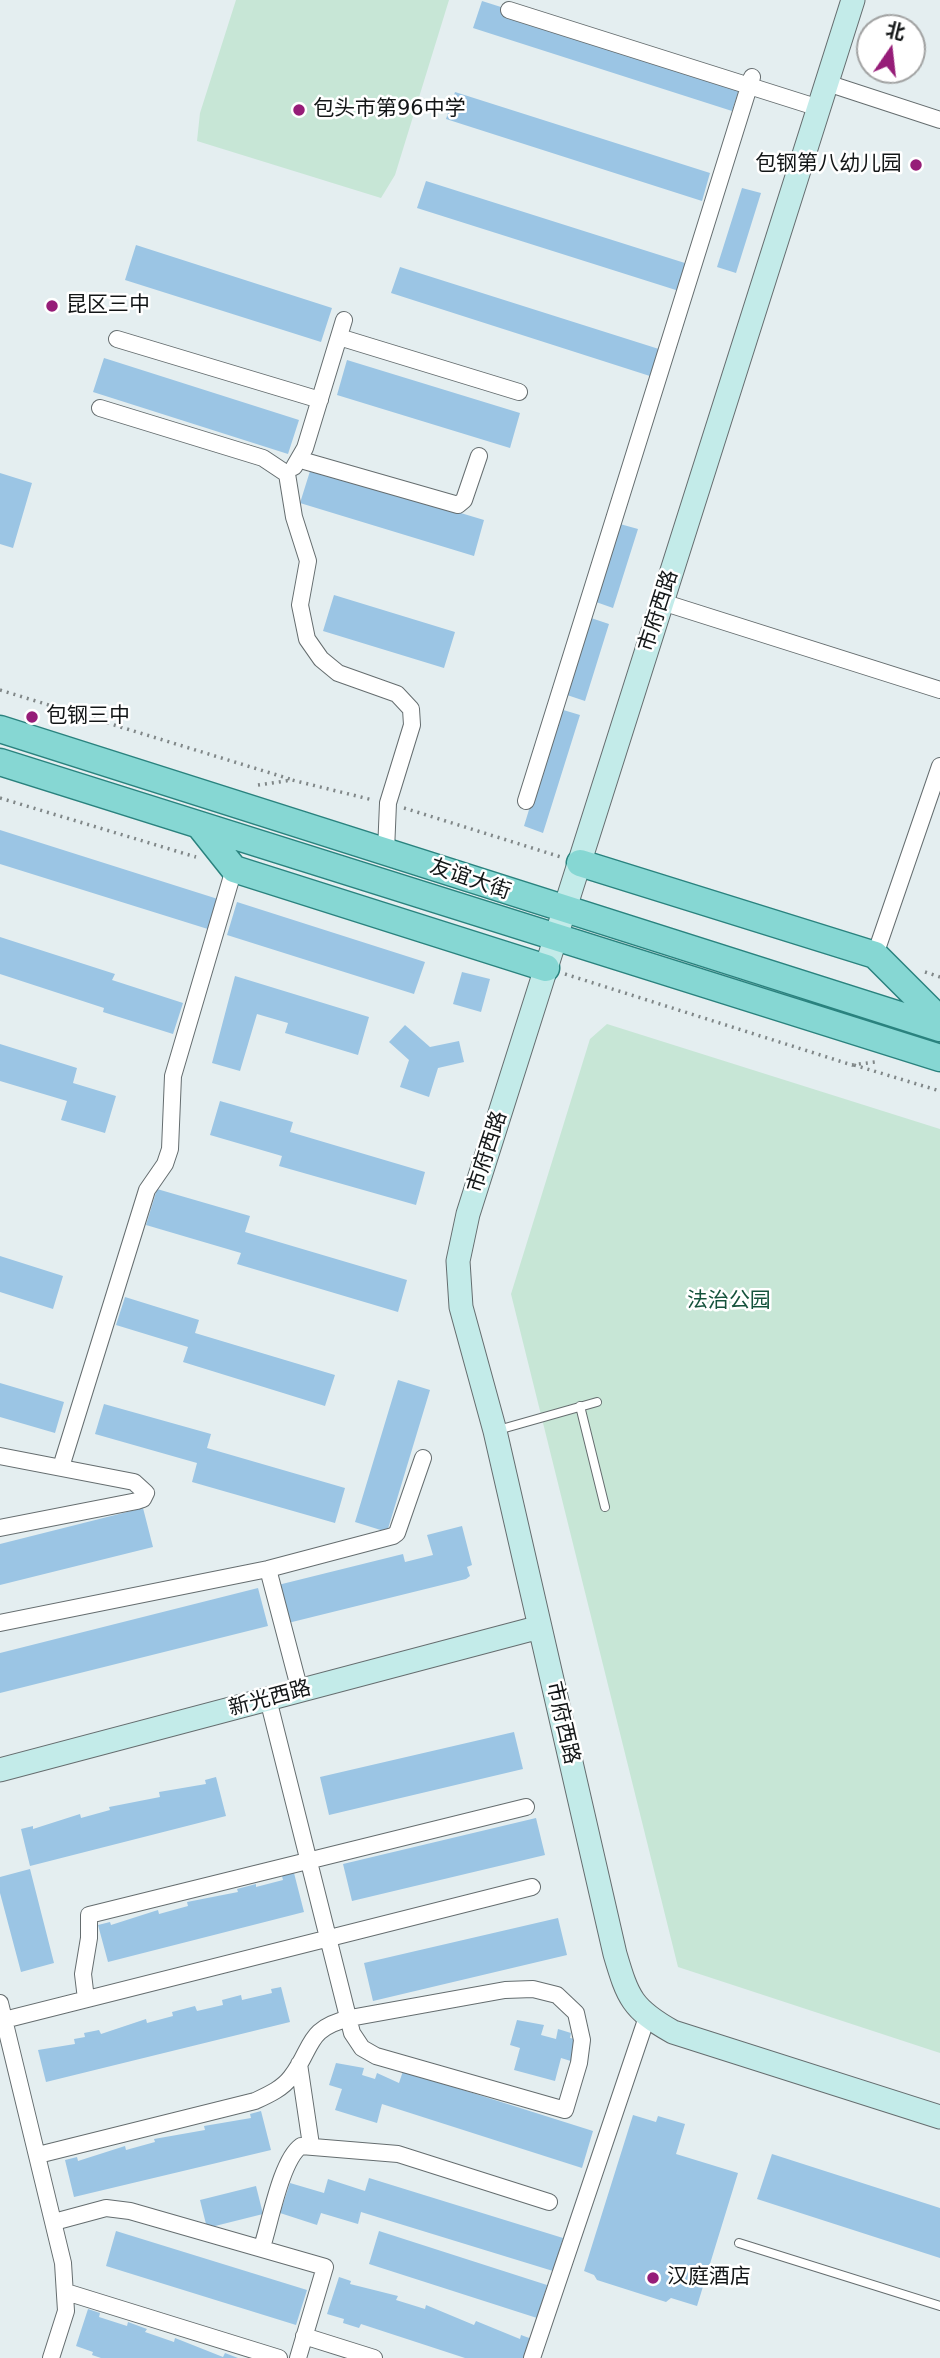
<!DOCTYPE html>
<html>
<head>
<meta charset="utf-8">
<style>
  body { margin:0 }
  #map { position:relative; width:940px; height:2358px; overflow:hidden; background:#e4eef0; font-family:"DejaVu Sans","Noto Sans SC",sans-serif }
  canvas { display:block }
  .north { position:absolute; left:856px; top:14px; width:70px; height:70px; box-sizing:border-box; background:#fff; border:2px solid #a1a2a2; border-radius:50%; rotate:14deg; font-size:19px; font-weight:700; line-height:28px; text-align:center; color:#131617 }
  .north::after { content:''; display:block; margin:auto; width:24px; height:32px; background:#961d78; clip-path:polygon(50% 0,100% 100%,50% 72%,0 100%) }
</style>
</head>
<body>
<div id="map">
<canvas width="940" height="2358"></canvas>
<div class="north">北</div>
</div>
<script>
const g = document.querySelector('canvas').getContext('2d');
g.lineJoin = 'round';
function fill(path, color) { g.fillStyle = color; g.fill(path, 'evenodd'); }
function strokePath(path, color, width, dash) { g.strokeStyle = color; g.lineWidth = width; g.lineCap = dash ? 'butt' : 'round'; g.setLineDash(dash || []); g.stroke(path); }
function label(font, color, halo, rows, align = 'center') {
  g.font = font + ' "DejaVu Sans","Noto Sans SC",sans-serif'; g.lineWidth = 5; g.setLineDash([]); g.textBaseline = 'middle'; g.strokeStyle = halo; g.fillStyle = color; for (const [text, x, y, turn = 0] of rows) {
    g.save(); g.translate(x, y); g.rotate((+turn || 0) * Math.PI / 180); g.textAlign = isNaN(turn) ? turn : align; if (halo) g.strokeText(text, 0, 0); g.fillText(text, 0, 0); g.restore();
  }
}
const green = new Path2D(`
  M236,0H449L395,175L381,198L197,141L200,113Z
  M607,1024L940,1129V2053L678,1967L511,1294L590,1039Z`);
const building = new Path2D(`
  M482,1L741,83L732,111L473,28Z
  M455,92L710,173L702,201L446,119Z
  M426,181L688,264L679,291L417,208Z
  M742,188L761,193L736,273L717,267Z
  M136,245L332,308L321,342L125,280Z
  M400,267L662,350L653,377L391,293Z
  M104,358L299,420L288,454L93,392Z
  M347,360L520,413L510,448L337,395Z
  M311,468L484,520L474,556L300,503Z
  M0,473L32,483L13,548L0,544Z
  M620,524L638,529L613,608L596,602Z
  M334,595L455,632L444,668L323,631Z
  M591,618L609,624L585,701L567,695Z
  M560,709L580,715L543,833L524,826Z
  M0,830L221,900L211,930L0,864Z
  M237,902L425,962L414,994L227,935Z
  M0,937L115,974L112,980L183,1003L173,1034L103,1012L104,1008L0,974Z
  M462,972L490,979L481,1012L453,1004Z
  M235,976L369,1017L358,1055L285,1033L288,1023L257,1014L240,1071L212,1063Z
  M405,1025L430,1047L459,1041L464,1062L438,1068L429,1097L400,1087L409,1060L389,1042Z
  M0,1044L77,1068L73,1083L116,1096L105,1133L61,1120L67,1101L0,1081Z
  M220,1101L293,1122L290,1132L425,1172L416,1205L279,1166L282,1156L210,1135Z
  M157,1189L250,1216L245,1232L407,1280L398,1312L237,1264L241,1253L146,1225Z
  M0,1256L63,1276L53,1309L0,1292Z
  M125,1297L199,1320L195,1333L335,1375L325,1406L183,1362L188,1347L116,1325Z
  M398,1380L430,1390L387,1532L355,1522Z
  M0,1383L64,1402L55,1433L0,1417Z
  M104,1404L211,1434L207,1448L345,1488L335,1523L192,1482L197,1463L95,1434Z
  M143,1508L153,1547L0,1585V1544Z
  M462,1526L472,1565L467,1567L470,1576L466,1579L288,1623L278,1585L403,1554L405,1562L433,1555L427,1535Z
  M258,1588L268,1626L0,1693V1653Z
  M514,1732L523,1769L329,1815L320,1777Z
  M216,1777L226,1816L30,1866L21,1829L33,1826V1829L80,1814L81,1818L110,1810L109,1807L160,1797L159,1792L206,1784L205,1780Z
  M536,1818L545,1855L352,1901L343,1864Z
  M30,1869L54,1963L21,1972L0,1893V1877Z
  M294,1873L304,1912L108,1962L98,1925L110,1922L111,1925L158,1910L159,1914L188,1906L187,1902L238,1892L237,1889L256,1884V1887L283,1880L282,1876Z
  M558,1918L567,1955L373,2001L364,1963Z
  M281,1987L290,2022L46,2082L38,2050L75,2044L74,2039L85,2037L84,2033L99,2030L101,2034L146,2019L147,2023L173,2016L172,2012L195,2006L197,2011L223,2005L222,2000L241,1995L242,2000L272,1993L271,1989Z
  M517,2020L544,2025L541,2035L556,2039L558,2029L571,2033L570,2038L580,2040L574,2062L561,2058L555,2081L514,2070L520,2048L510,2045Z
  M336,2063L364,2068L362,2075L375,2079L377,2073L399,2083L403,2071L593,2131L582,2168L382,2104L377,2123L335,2110L342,2089L329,2085Z
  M261,2111L271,2150L74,2197L65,2160L77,2157L78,2161L125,2146L126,2150L155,2142L154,2139L205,2130L204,2126L251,2118L250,2114Z
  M633,2115L656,2122L658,2116L685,2124L676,2154L738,2173L697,2306L671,2298L666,2302L597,2280L594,2275L584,2271Z
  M772,2154L940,2208V2258L757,2199Z
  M369,2178L563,2238L553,2271L361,2212L358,2224L321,2213L317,2225L280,2213L290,2183L324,2193L328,2179L365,2191Z
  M256,2186L263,2214L207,2228L200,2200Z
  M116,2231L307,2290L296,2325L106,2266Z
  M379,2231L547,2285L537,2318L369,2264Z
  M339,2277L351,2281L350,2284L398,2296L396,2300L425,2309L426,2305L474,2325L476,2321L520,2339L521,2335L532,2339L525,2358H465L361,2324L359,2328L343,2323L344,2319L327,2314Z
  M88,2309L100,2313L99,2317L127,2326L128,2322L147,2329L145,2332L174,2342L175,2338L223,2357L225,2353L238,2358H101L92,2355L93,2352L76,2346Z`);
const path = new Path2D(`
  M0,690L290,779
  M258,785L292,780L373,800
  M0,798L196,857
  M404,808L561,857
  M925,972L940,977
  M565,974L852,1065L875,1062
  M854,1065L940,1091`);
const lane = new Path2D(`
  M580,1406L605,1507
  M498,1430L597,1402
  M739,2243L940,2306`);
const street = new Path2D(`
  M509,10L819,108
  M827,83L940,120
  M339,337L519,392
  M117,339L320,400
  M100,408L263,458L287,474L294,517L308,561L300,605L307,639L321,659L338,673L397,694L411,709L412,725L388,803L386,851
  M301,460L458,505L464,500L479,456
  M294,467L305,448L344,320
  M662,602L940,690
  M526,801L752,77
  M875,955L940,766
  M0,1456L134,1482L146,1493L143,1499L137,1501L0,1528
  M61,1467L147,1190L165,1164L170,1149L173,1076L234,869
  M268,1569L300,1691
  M0,1623L268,1569L393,1536L397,1533L423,1458
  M86,1999L83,1974L89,1938V1915L526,1807
  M0,2003L63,2263L66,2311L51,2358
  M0,2021L532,1887
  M299,2064L311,2145
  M38,2155L255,2101C268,2095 282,2089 291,2077C314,2047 305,2029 350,2018L505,1990L533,1989L557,1995L576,2013L582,2040L579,2063L565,2110L376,2056L362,2048L352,2033L268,1699
  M54,2222L106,2208L130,2211L325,2267L298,2358
  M262,2247C270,2223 281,2160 301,2146L398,2154L549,2202
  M66,2292L279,2358
  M304,2336L374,2358
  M532,2358L647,2017`);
const secondary = new Path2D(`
  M853,0L468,1214L458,1261L461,1307L495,1431L615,1954C628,1998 632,2009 673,2032L940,2117
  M0,1770L540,1627`);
const primary = new Path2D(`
  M0,729C314,827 626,931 940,1028
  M0,762L940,1058
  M199,825L234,869L546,968
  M580,863L875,955L940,1020`);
const markers = [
  [299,110,7,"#961d78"],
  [916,165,7,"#961d78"],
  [52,306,7,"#961d78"],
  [32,717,7,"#961d78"],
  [653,2278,7,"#961d78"]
];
const poiNames = [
  ["包头市第96中学",313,110],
  ["包钢第八幼儿园",902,165,"right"],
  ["昆区三中",66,306],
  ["包钢三中",46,717],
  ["汉庭酒店",667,2278]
];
const streetNames = [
  ["市府西路",659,611,-72],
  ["友谊大街",470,880,19],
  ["市府西路",488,1152,-72],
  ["新光西路",270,1699,-15],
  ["市府西路",562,1723,77]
];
const parkNames = [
  ["法治公园",729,1302]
];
fill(green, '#c7e6d6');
fill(building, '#9bc5e4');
strokePath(lane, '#656d6f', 10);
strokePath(street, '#656d6f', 18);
strokePath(secondary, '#656d6f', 25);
strokePath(primary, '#2a827e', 29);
strokePath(path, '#808788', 3.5, [2, 5]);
strokePath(lane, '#fff', 8);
strokePath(street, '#fff', 16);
strokePath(secondary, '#c3ebe9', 23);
strokePath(primary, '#86d7d3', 26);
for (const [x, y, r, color] of markers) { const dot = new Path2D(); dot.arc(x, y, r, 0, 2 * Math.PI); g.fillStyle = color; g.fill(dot); strokePath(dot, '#fff', 2.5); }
label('21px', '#131617', '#fff', poiNames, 'left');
label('21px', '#131617', '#fff', streetNames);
label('21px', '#15533c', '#fff', parkNames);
</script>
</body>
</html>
